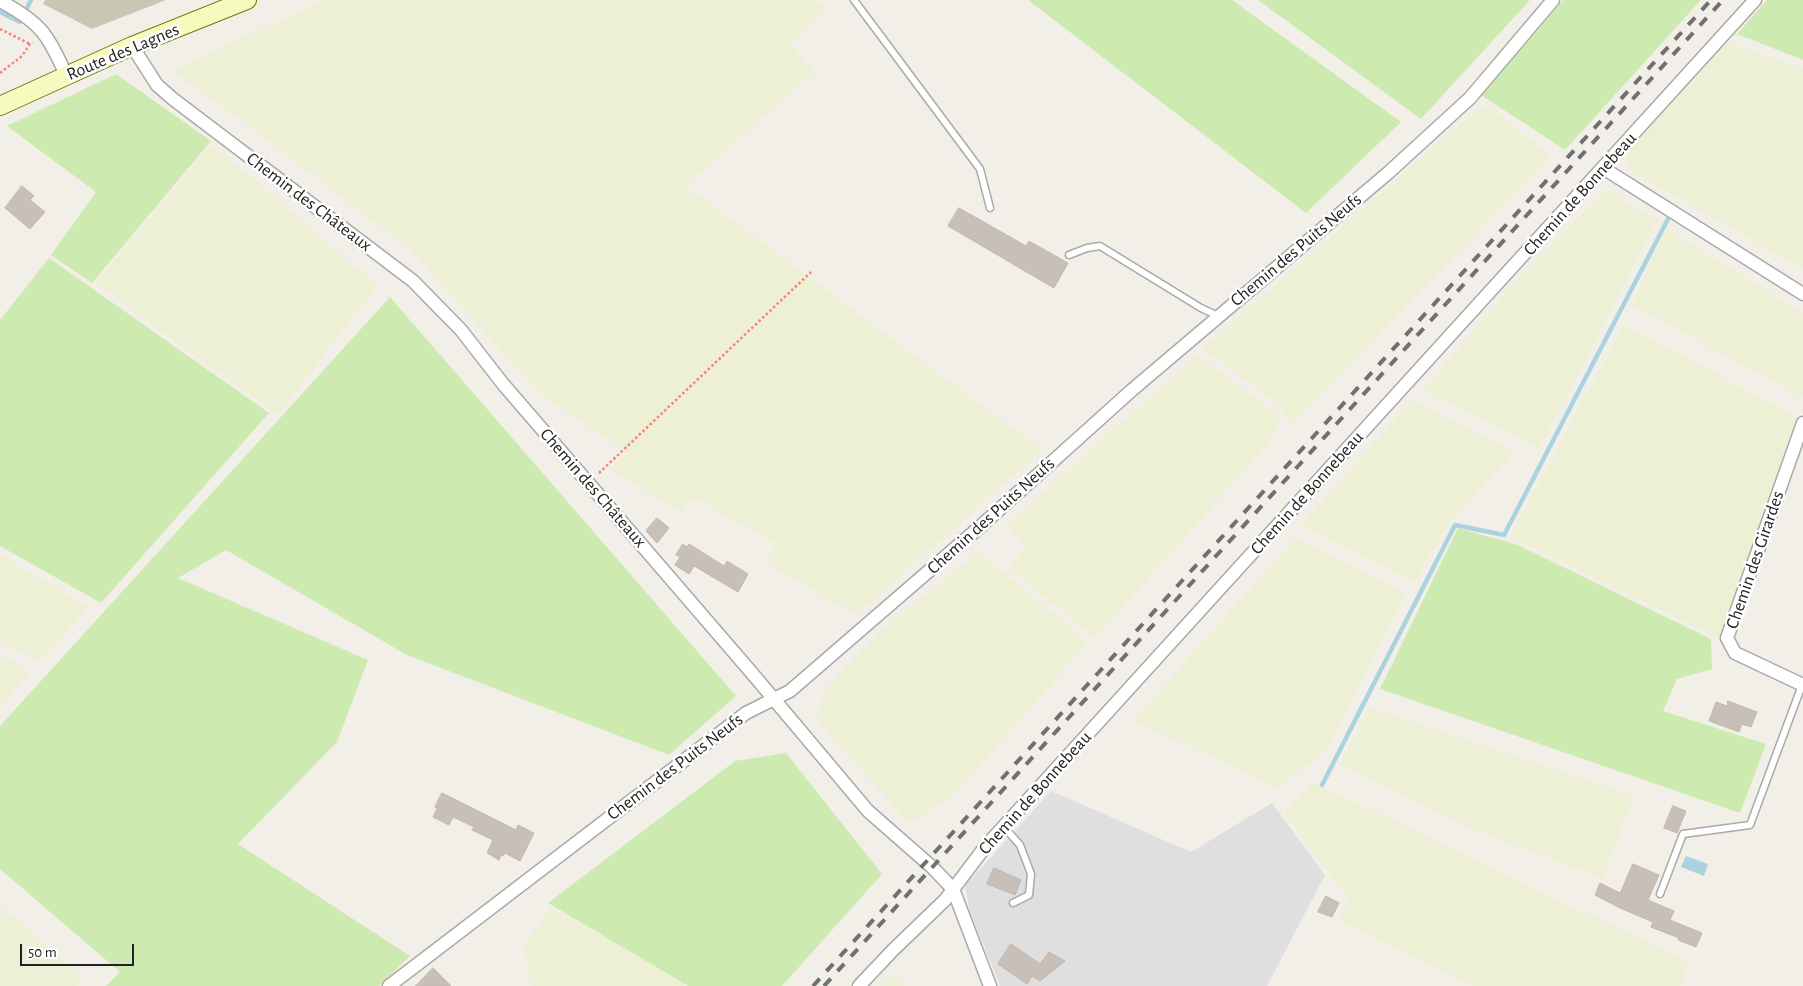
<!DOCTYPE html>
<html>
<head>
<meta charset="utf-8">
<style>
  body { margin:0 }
  #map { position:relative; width:1803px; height:986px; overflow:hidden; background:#f2efe9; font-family:"Alegreya Sans",sans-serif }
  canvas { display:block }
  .scale { position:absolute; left:20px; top:944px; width:114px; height:22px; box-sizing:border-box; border:2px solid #222; border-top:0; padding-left:6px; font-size:15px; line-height:18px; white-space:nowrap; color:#222; -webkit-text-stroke:4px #fff; paint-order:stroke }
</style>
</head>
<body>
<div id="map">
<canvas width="1803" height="986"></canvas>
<div class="scale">50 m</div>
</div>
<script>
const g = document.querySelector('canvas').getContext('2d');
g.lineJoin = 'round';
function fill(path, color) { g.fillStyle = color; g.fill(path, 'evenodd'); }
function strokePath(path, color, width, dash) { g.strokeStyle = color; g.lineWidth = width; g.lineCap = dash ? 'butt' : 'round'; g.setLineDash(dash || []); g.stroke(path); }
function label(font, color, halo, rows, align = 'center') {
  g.font = font + ' "Alegreya Sans",sans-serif'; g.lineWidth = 5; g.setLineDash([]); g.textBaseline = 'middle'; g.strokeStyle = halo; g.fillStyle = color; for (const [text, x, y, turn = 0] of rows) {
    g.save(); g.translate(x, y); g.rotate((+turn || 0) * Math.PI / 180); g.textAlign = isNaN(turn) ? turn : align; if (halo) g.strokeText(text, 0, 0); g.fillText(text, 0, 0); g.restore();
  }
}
const residential = new Path2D(`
  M1051,791L1191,852L1272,803L1325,875L1267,986H1000L970,912L965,886Z`);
const construction = new Path2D(`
  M45,0H166L92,29L43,4Z`);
const farmland = new Path2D(`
  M324,0H812L826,8L790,45L815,72L685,185L1042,450L856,615L766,563L776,544L692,497L680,512L608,469L628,453L542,396L410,250L228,110L171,71Z
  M1726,41L1803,68V269L1634,173L1624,155Z
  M1490,107L1551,156L1293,424L1278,404L1202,349L1473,113Z
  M211,145L260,184L377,286L278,415L95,283Z
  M1607,190L1658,220L1539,449L1422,391L1506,292Z
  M1666,228L1803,313V398L1632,305Z
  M1624,324L1799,418L1719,639L1510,536Z
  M1198,355L1281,417L1267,445L1095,638L1009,569L1025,546L1005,526Z
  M1412,400L1514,452L1448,524L1414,583L1301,525Z
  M1295,538L1407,593L1327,749L1277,789L1134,720Z
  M979,552L1088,642L953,796L909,823L815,719L827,687L881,630Z
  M0,555L88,606L39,663L0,640Z
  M0,654L31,672L0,707Z
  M1370,707L1634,796L1603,878L1495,839L1340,766Z
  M1314,782L1690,963L1680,986H1473L1338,920L1349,899L1284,813Z
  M0,906L80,974L78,986H0Z
  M552,908L631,952L684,986H531L528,976L525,942Z
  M891,974L906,986H881Z`);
const grass = new Path2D(`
  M1028,0H1232L1401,122L1306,213Z
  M1258,0H1530L1421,119Z
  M1563,0H1701L1565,150L1481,95Z
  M1767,0H1803V60L1737,34Z
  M116,74L211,141L92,283L51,255L96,192L7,126Z
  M49,258L269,413L101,603L0,546V320Z
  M390,297L736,696L669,755L407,655L226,550L178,578L368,660L337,742L238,844L410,956L379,986H106L120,972L0,869V726Z
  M1458,528L1518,545L1711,639L1712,669L1677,679L1663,711L1766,744L1740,813L1380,689Z
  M786,753L882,874L782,986H688L548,903L735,761Z`);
const water = new Path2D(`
  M1686,856L1708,864L1704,876L1681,867Z`);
const stream = new Path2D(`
  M27,8L31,0
  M0,12L20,22
  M1322,785L1455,525L1504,535L1668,219`);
const building = new Path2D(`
  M22,186L34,196L30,200L45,212L30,229L5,208Z
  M959,208L1026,246L1029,241L1068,263L1054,288L948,226Z
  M657,518L669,528L657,543L646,531Z
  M683,544L687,547L689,544L724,566L727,561L748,574L738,592L694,566L689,574L675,565L680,557L676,555Z
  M1728,701L1757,712L1751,727L1742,724L1739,732L1709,721L1716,702L1727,706Z
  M442,793L516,830L518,825L534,833L520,861L505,853L503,856L501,855L499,860L487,853L493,840L472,830L474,827L453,817L449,825L433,817L437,809L435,807Z
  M1673,806L1686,811L1677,833L1664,828Z
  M1633,864L1659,875L1648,900L1674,911L1670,920L1702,933L1696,947L1678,940L1679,938L1651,927L1653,922L1620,908L1595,895L1600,883L1620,893Z
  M994,868L1021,880L1015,895L987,884Z
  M1326,896L1339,903L1332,917L1318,912Z
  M1011,944L1040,964L1049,952L1065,961L1040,981L1032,976L1027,984L998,964Z
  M433,968L451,986H416Z`);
const path = new Path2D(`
  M0,29L30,44
  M0,73L22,56L30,44L33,43
  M599,473L811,272`);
const lane = new Path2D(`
  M854,0L980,169L990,208
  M1069,255L1087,248L1100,246L1201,308L1218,316
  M1004,827L1020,845L1031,874L1029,895L1013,903
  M1660,894L1683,834L1750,825L1802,685`);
const street = new Path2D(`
  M0,1C40,22 48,34 66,75
  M132,46L157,85L173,99L413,281L461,330L503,384L751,672L868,811L932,867L953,889L990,986
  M1603,168L1803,294
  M1803,423L1727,638L1735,653L1803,685
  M389,986L746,713L790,691L982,525L1132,390L1388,173L1470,98L1553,0
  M859,986L893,950L945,900L985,847L1755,0`);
const secondary = new Path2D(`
  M0,106L132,46L247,0`);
const rail = new Path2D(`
  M813,986L1711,0
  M824,986L1723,0`);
const streetNames = [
  ["Route des Lagnes",123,52,-23],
  ["Chemin de Bonnebeau",1580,194,-48],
  ["Chemin des Châteaux",309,202,37],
  ["Chemin des Puits Neufs",1296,250,-40],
  ["Chemin des Châteaux",593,488,49],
  ["Chemin de Bonnebeau",1307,493,-48],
  ["Chemin des Puits Neufs",991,516,-42],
  ["Chemin des Girardes",1755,560,-71],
  ["Chemin des Puits Neufs",675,767,-37],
  ["Chemin de Bonnebeau",1035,793,-48]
];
fill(residential, '#e0dfdf');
fill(construction, '#c7c7b4');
fill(farmland, '#eef0d5');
fill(grass, '#cdebb0');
fill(water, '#aad3df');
strokePath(stream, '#aad3df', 4.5);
fill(building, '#c7bfb8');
strokePath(building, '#c4b6ab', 1);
strokePath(lane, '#a9a9a9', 9);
strokePath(street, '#a9a9a9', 15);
strokePath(secondary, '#707d05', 20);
strokePath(path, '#fa8072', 2.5, [2.5, 2.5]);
strokePath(lane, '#fff', 6);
strokePath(street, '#fff', 12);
strokePath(secondary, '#f7fabf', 18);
strokePath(rail, '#707070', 4, [10, 10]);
label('18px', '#222', '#fff', streetNames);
</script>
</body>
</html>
